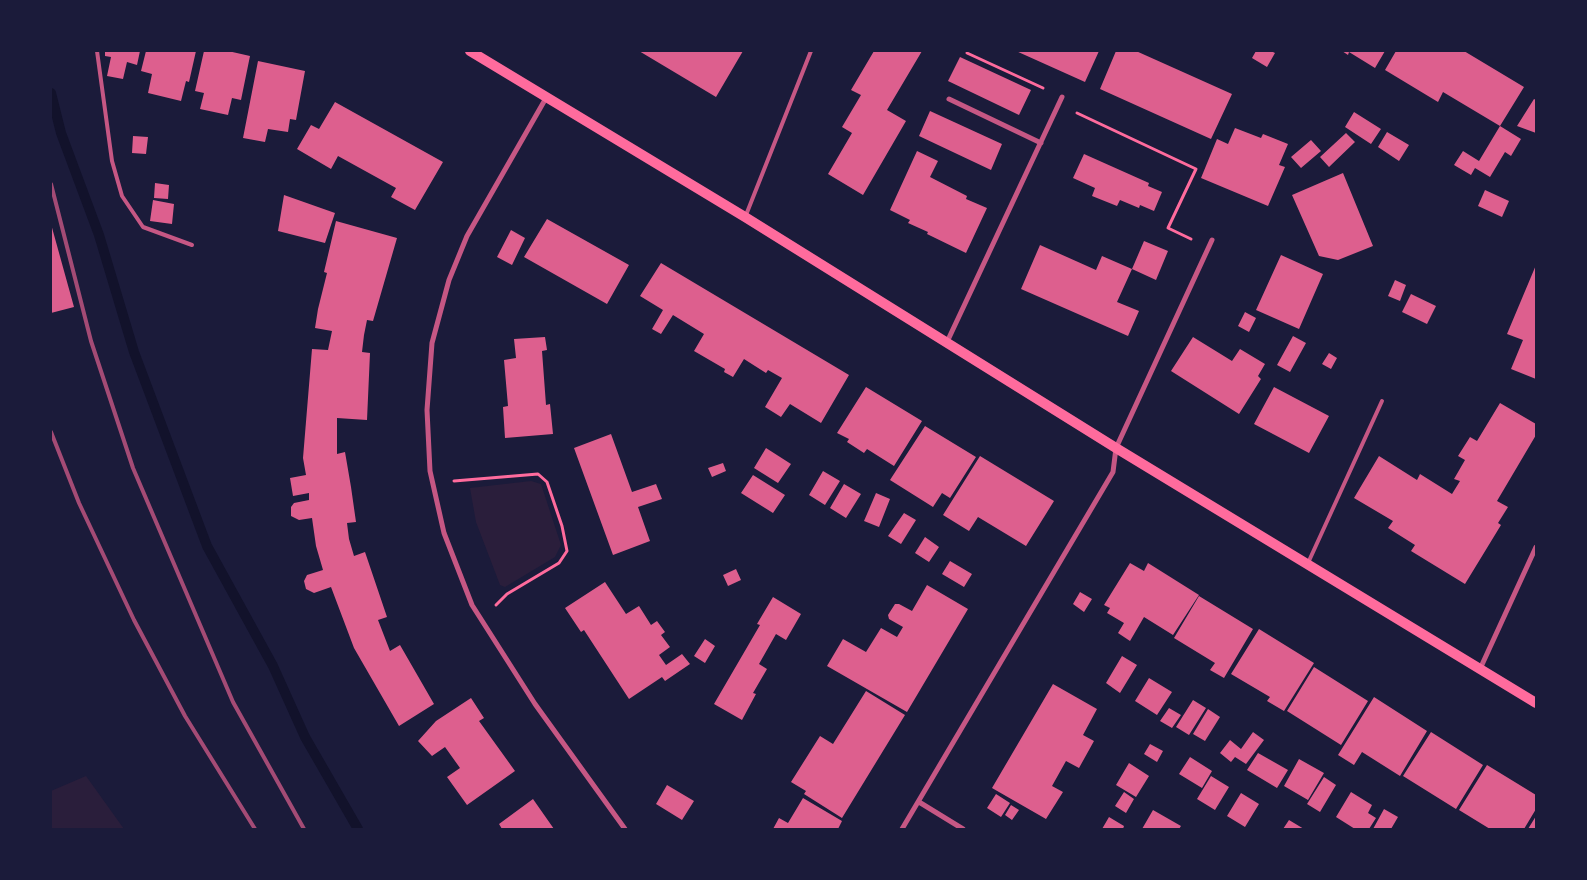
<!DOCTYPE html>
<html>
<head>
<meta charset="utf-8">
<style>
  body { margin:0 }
  #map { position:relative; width:1587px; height:880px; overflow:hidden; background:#1b1b3a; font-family:"PT Sans",sans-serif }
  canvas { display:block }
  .frame { position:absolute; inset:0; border:52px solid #1b1b3a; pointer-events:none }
</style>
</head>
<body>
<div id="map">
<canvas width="1587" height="880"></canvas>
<div class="frame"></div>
</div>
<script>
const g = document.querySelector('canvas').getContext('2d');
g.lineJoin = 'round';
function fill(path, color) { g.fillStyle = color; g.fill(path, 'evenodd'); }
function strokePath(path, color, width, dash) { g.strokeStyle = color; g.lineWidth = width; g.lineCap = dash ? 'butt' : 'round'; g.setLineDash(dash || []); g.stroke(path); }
const green = new Path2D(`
  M531,481L541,484L561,545L555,557L505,587L500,585L497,577L476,522L470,488Z
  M86,776L124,829H51V791Z`);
const stream = new Path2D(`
  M51,93L61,133L99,235L134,352L207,546L273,666L305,737L358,829`);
const building = new Path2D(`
  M105,51H140L137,65L127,62L123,79L107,76L111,57L105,56Z
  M146,51H196L189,82L186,81L181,101L148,93L152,74L141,71Z
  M204,51H228L250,56L241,100L232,98L228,115L200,109L204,93L195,91Z
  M639,51H743L716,97Z
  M874,51H922L887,110L906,121L863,195L828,174L852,133L842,127L861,95L851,90Z
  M1016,51H1099L1085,82Z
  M1116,51H1136L1232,94L1211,139L1100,89Z
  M1256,51H1271L1275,53L1267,67L1252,58Z
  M1342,51H1385L1375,68L1349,52L1348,55Z
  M1396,51H1464L1524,87L1500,126L1443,92L1438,102L1385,70Z
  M960,57L1031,90L1019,115L948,81Z
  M258,61L305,71L296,120L290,119L288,132L268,129L265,142L243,138Z
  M1534,99L1536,100V133L1517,126Z
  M335,102L443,162L415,210L391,197L396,188L338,156L331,169L297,149L311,125L319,129Z
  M930,111L1002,144L991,170L919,136Z
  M1354,112L1381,129L1371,144L1345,127Z
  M1500,126L1521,139L1511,156L1505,152L1490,177L1475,168L1471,175L1454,165L1463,151L1479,161Z
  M1235,128L1261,138L1263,134L1288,144L1279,165L1285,167L1268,206L1201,178L1217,139L1228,144Z
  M1387,132L1409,145L1399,161L1378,147Z
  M1346,133L1355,142L1329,167L1320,157Z
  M133,136L148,137L146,154L132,153Z
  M1311,140L1321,151L1301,168L1291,157Z
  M917,151L938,161L930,177L967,196L966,199L987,208L966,253L927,234L928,232L908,223L910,220L890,210Z
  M1084,154L1149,183L1148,186L1162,192L1154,211L1140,205L1139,208L1120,200L1117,206L1092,196L1095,188L1073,178Z
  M1343,173L1373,246L1338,260L1319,256L1292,195Z
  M155,183L169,185L168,199L154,198Z
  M1485,190L1509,201L1502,217L1478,206Z
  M284,195L335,213L325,243L278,231Z
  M153,200L174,204L172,224L150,221Z
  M547,219L629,265L607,304L524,257Z
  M336,221L397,238L373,321L367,320L364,335L362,352L370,353L367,420L337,418V454L345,452L351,487L356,522L347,523L349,539L354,556L365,552L387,617L378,620L390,651L400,645L434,704L399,726L354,648L331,587L314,593L306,589L304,581L307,575L323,570L316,546L312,518L299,520L291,516V507L294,503L309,500V493L293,496L290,478L306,475L303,458L312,349L328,350L332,331L315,328L318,309L327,273L324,272Z
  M51,224L74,307L51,313Z
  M511,230L525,238L512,265L497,257Z
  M1144,241L1168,251L1156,280L1132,269Z
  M1040,245L1096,270L1102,256L1132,269L1117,302L1139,311L1128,336L1021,289Z
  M1281,255L1323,274L1299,329L1256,310Z
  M661,263L849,375L821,423L790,404L781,417L765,407L782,378L768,370L766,373L744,359L733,377L724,372L725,369L694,351L704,334L673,315L661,334L652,329L663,310L640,296Z
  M1536,265V379L1511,369L1523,340L1507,334Z
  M1395,280L1406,285L1400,301L1388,296Z
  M1411,294L1436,306L1427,324L1402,312Z
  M1245,312L1256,318L1249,332L1238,326Z
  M1293,336L1306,343L1290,372L1277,365Z
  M545,337L547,350L542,351L546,405L550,404L553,434L505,438L503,407L508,406L504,360L516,358L514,339Z
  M1193,337L1232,361L1240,349L1265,364L1258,376L1261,379L1239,414L1171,371Z
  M1329,353L1337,358L1331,369L1322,364Z
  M866,387L922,421L894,466L867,449L864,453L847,442L849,439L837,433Z
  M1274,387L1329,416L1309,453L1254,424Z
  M1500,403L1536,424V435L1497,501L1508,507L1498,523L1501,525L1465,584L1411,551L1415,545L1388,528L1393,521L1354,498L1379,456L1417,480L1420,474L1452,494L1460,481L1454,479L1465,460L1458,456L1470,437L1477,441Z
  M925,426L976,457L950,498L942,493L933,507L890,480Z
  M611,434L632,492L656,484L662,499L638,507L650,541L613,555L574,448Z
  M766,448L791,464L778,483L754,468Z
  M980,456L1054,501L1026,546L978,517L969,531L943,515Z
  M723,463L726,471L712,477L708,468Z
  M823,471L840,481L825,505L809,495Z
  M753,475L785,495L773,513L741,493Z
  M844,484L861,494L846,518L830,508Z
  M876,493L890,499L879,527L864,521Z
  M904,513L916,520L901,544L888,536Z
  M925,537L939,547L929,562L915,553Z
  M950,561L972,574L964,587L942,574Z
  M1130,563L1144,571L1148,563L1199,595L1173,635L1144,617L1130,641L1118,633L1124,623L1107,613L1110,608L1104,605Z
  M736,569L741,580L728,586L723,575Z
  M605,582L626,614L639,606L651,625L657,621L665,632L661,635L670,647L659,655L666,665L682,654L690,664L665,681L662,677L629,699L584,630L581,632L565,608Z
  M927,585L968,609L907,712L827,666L843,639L866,652L881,628L897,637L903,627L889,619L888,615L895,604H899L912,611Z
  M1080,592L1092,599L1084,612L1073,604Z
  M1199,596L1253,629L1224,678L1210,670L1215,663L1174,638Z
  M773,597L801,614L786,640L776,634L759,664L767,669L753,693L756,694L742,720L714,704L760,625L757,624Z
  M1259,629L1314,663L1284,711L1267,701L1270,697L1231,674Z
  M705,639L715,646L705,663L694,656Z
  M1122,656L1137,665L1120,693L1106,683Z
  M1314,667L1368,701L1341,745L1287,711Z
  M1149,678L1172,692L1157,715L1135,701Z
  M1053,684L1097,709L1083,735L1094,741L1079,768L1066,761L1052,786L1063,792L1046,819L992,788Z
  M866,691L905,715L842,818L804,794L806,791L791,782L820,736L833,744Z
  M1374,697L1427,731L1400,776L1362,752L1354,765L1338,755Z
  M471,698L484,718L479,721L515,771L467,805L447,777L460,768L445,747L432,756L418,741L436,721Z
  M1193,700L1206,708L1189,735L1176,727Z
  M1169,708L1181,715L1172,728L1160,721Z
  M1208,709L1220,717L1205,741L1193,734Z
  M1253,732L1264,740L1246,764L1235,757L1231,762L1220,753L1230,740L1241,749Z
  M1431,732L1483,765L1456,809L1403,776Z
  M1150,744L1163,751L1157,762L1144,754Z
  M1258,753L1288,770L1277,788L1247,770Z
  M1190,757L1212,771L1202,788L1179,774Z
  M1299,759L1324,773L1308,800L1284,786Z
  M1129,763L1149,776L1136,797L1116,785Z
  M1487,765L1536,795V809L1524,829H1490L1459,810Z
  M1211,776L1229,787L1215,810L1197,799Z
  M1324,777L1336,785L1320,812L1307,804Z
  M667,785L694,801L682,820L656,804Z
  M1124,792L1134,799L1126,813L1115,806Z
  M1351,792L1372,805L1368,813L1376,818L1369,829H1355L1336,817Z
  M1241,793L1259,804L1245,827L1227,816Z
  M996,794L1010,803L1001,817L987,808Z
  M803,798L842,821L838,829H773L779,818L788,823Z
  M533,799L554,829H502L499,824Z
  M1011,805L1019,810L1012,820L1005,815Z
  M1384,809L1398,817L1391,829H1373Z
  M1153,810L1181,826L1179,829H1142Z
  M1536,816V829H1528Z
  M1109,817L1124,826L1123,829H1102Z
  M1289,820L1304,829H1283Z`);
const path = new Path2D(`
  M967,53L1043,88
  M1077,113L1196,169L1168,228L1191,239
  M454,481L538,474L547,482L562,526L567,551L559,563L507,594L496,605`);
const service = new Path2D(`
  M97,51L112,161L122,196L143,227L192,245
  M746,215L811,51
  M1308,563L1382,401`);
const minor = new Path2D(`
  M546,98L467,236L449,280L432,343L427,410L430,471L444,533L472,605L535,704L625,829
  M949,99L1041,143
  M947,342L1062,97
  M1480,669L1536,547
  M919,802L963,829
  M902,829L1113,472L1116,448L1212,240`);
const secondary = new Path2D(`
  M470,51L745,217L1116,448L1536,703`);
const rail = new Path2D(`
  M51,184L91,341L133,468L233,702L304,829
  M51,432L79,503L134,620L185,716L255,829`);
fill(green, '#2a1e3b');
strokePath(stream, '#12122b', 10);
fill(building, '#dd5f8e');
strokePath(path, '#ff6b9d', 3);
strokePath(service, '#c65784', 4);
strokePath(minor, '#c65784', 5);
strokePath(secondary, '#ff6b9d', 10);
strokePath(rail, '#a44b75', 4);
</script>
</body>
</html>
